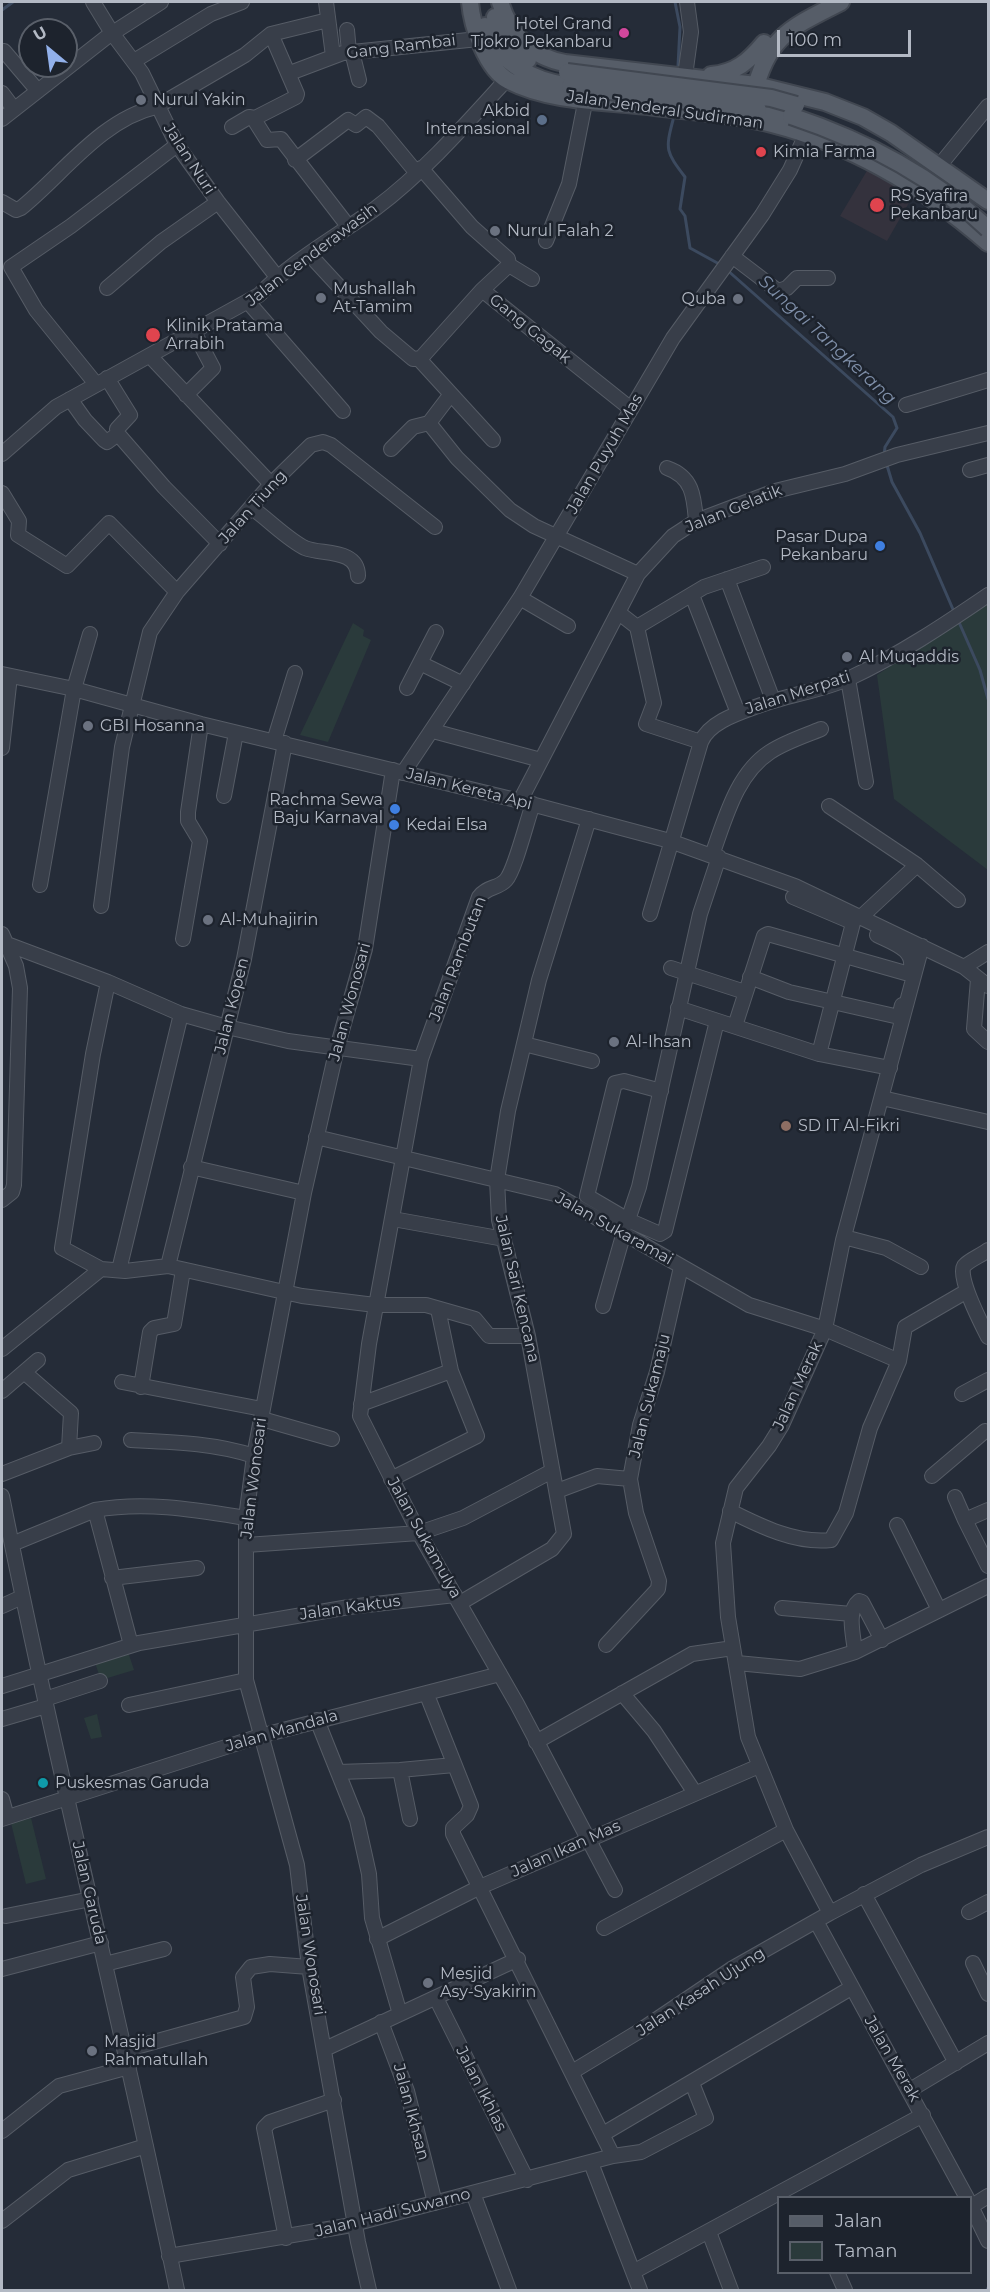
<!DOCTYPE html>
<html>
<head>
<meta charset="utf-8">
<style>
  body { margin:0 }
  #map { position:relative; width:990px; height:2292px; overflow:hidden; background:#252c38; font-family:Montserrat,sans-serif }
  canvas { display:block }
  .frame { position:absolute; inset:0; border:3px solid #b3b9c4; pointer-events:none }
  .legend { position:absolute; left:777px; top:2196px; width:195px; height:78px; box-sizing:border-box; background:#1d232d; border:2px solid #595f69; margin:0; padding:8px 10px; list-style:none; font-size:18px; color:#b3b9c4 }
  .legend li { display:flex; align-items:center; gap:12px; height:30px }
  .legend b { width:30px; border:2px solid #595f69 }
  .north { position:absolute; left:18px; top:18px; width:60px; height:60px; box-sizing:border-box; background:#1d232d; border:2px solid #595f69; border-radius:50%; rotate:331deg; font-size:16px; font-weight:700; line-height:24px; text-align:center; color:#b3b9c4 }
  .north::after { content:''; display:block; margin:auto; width:21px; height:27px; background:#92b1eb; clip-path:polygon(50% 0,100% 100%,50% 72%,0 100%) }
  .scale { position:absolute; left:777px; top:30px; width:134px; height:27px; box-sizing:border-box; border:3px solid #b3b9c4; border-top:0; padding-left:8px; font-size:18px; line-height:21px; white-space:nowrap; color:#b3b9c4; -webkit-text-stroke:4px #1d232d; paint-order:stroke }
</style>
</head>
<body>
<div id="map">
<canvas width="990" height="2292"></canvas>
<div class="frame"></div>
<ul class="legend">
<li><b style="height:8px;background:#565d68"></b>Jalan</li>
<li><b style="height:16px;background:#2a3a3b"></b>Taman</li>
</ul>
<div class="north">U</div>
<div class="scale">100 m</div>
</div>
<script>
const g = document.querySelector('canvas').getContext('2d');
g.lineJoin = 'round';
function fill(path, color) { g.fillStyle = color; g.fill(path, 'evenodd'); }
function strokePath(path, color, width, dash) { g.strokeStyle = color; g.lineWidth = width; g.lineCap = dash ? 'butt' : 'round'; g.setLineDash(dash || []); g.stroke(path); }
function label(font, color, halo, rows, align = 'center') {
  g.font = font + ' Montserrat,sans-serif'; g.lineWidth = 5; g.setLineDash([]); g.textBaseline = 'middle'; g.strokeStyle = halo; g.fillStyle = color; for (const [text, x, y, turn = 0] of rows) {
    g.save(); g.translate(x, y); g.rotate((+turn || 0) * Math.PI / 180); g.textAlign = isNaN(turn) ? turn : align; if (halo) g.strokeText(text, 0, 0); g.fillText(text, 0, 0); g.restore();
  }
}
const medical = new Path2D(`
  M868,169L914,194L887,241L840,216Z`);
const green = new Path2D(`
  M988,602V870L894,799L877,675Z
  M353,623L364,630L363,636L371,640L328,742L300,735Z
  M127,1649L134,1670L101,1680L94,1660Z
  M97,1714L102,1737L91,1739L84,1718Z
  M31,1818L46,1879L26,1884L11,1823Z`);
const stream = new Path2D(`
  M675,2L680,27L678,66
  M2,10L13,2
  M673,120C665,150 666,152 685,177L680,209L685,216L690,248L721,265
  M726,269L893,417L897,428L885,447L884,456
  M886,462L892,482L920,533L955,614
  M958,620L980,670L988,699
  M987,2290L988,2288`);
const minor = new Path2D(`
  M93,2L112,33L142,73L177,145L218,202L277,277
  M326,2L333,56
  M347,30L349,52
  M271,34L297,94L296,97L255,118V121L267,140L281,139L348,226
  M4,51L38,91
  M352,52L359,80
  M134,61L211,14L242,2
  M290,73L343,53L478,39
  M685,76L691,32L687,2
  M2,93L14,109
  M2,119L108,36L161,2
  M232,127L249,117L255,118
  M295,160L348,120L356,125L366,117L378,126L416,172
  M940,165L988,106
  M421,168L472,227L508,259L509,265
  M2,202L16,210L21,208C62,175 102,119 156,107L245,55L271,34L328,20
  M546,241L569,184L586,98
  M309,254L381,332L413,359L421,358L482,290L631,409
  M732,256L778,291L787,288L797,278H828
  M107,288L161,242L218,202
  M482,290L509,265L532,279
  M249,303L343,411
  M150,356L271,484
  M419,359L493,440
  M107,378L130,415L117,429L118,434L164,487L220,544
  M96,384L36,310L11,267L71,226L177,145
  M186,395L213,368L194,332
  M70,399L85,420L104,440L107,442L118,434
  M906,405L988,380
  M429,423L451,394
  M391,449L413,427L429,423L457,458L510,510L534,526L638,574
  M2,454L56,407L259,295C293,260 336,237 376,208C424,172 466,124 506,80
  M667,468C693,477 694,497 696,521
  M970,470L988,465
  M2,493L19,521L18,535L67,566L109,523L177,592
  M252,508C269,520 287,539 305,548C321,555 358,548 358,576
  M727,579L773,700
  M692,595L738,713
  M520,598L568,626
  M619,613L637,627L654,703L646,724L701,742
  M637,627L704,587L763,567
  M420,663L463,684
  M2,674L74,689L201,724L520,801L670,841L795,886L964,967L988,986
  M848,679L866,782
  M407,688L436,632
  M433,731L541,760
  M274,741L295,673
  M2,748L10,676
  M403,773L520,598L673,338L762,215L790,170L806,134
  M224,796L236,733
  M520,801L638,574L673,536L696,521L775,491L845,474L897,455L988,433
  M533,804C527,820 515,870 506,880C498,889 487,886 479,897L421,1059L369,1344L360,1416L419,1533L517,1704L615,1890
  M829,806L917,865
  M712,855C725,820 736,774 770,752C785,742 804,736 821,729
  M40,885L74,689L90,634
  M793,897L847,920
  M101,906L122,747L150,632L177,592L271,484L311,445L323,442L331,445L435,527
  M650,914L701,742C709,722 739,713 758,706C787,695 821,691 850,678C899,655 944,625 988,595
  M861,917L917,865L958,900
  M2,934L16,966L20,988L14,1185L12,1192L2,1200
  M877,935C893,943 917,950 910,971
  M183,939L200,841L188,821V812L201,724
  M7,944L108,982L181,1014L227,1027L288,1041L421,1059
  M964,967L988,952
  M671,968L745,992
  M750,977L789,992L899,1017L902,1005
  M978,979L974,1029L988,1042
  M108,982L93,1054L62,1248L101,1269L125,1271L168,1266L302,1296L375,1305H426L475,1319L489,1336H528
  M678,1008L819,1054L890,1068
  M735,1026L764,936L768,934L909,974
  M524,1044L592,1061
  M819,1054L853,923
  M661,1091L624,1081L615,1083L587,1196L628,1220L660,1234L665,1231L717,1021
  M882,1098L988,1122
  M316,1137L555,1194L749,1305L825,1329L899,1361
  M191,1167L304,1193
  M393,1219L504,1239
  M628,1220L639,1187L700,914L719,857
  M844,1237L886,1248L921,1267
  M988,1250C982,1255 969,1260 964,1266C957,1277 982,1325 988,1337
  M168,1266L244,959L285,743
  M119,1270L181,1014
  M603,1306L624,1232
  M2,1349L101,1269
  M24,1372L71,1413L69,1448
  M122,1382L262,1409
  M141,1387L150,1332L154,1328L174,1324L183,1270
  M2,1391L38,1360
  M962,1394L988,1380
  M361,1404L451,1371
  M262,1419L332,1439
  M131,1440C173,1442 214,1443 254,1456
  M2,1474L69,1448L94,1443
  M932,1476L985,1431
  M391,1479L477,1436L451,1371L438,1309
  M557,1491L597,1476L630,1479
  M2,1496C55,1762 122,2025 177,2290
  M955,1497L965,1520
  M95,1510L131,1645
  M988,1510L965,1520L988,1566
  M730,1511C760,1526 796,1544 831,1540L846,1513L870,1428L899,1361L905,1327L967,1291
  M897,1525L939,1610
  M12,1544L95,1510C146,1501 196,1510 246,1518
  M246,1545L419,1533L463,1518L552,1471
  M112,1578L197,1568
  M460,1603L552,1549L564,1534L528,1336L499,1220L497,1180L508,1111L539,980L589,819
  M2,1606L22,1597
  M782,1608L852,1614
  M606,1645L658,1589L659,1581L636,1513L630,1479L640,1425L657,1372L681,1267
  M855,1652C854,1638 846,1611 859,1601L862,1602L882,1640
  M737,1663L800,1669L855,1652L988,1586
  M2,1686L139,1643L349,1607L455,1595
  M622,1693L654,1731L695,1793
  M427,1695L471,1806L467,1815L453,1828V1834L613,2156
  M45,1699L100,1681
  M129,1705L246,1680
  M2,1719L46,1706
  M317,1720L357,1820L369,1874L372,1918L400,2014
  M536,1742L692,1654L733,1648
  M400,1770L410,1819
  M338,1772L400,1770L454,1765
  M2,1799L7,1817
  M2,1819L260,1736L500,1674
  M864,1894L956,2063
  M969,1912L988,1902
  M830,1913L786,1830L748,1737L728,1617L723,1543L736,1488L769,1446L782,1425L825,1329L843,1240L922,946
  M6,1916L91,1899
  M816,1921L967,2198
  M604,1928L786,1830
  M377,1939L480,1887L759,1766
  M973,1963L988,1994
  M105,1964L164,1949
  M2,1969L101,1943
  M436,1998L527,2180
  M381,2022L407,2091L435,2203
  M325,2049L518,1959
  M125,2050L244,2017L247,2007L243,1977L251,1967L270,1964L309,1967
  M572,2072L638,2032L733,1968L830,1913L921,1865L988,1837
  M910,2090L988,2043
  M2,2131L59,2086L129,2067
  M603,2134L851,1988
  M591,2163L640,2290
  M473,2193L509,2290
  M970,2204L988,2241
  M972,2206L988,2196
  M2,2221L68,2170L146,2146
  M709,2232L731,2290
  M286,2238L264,2128L270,2122L334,2100
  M169,2256L346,2226L613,2156L641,2152L706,2118L692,2083
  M633,2272L923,2115
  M837,2272L845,2290
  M369,2290L358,2242L309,1967L297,1865L246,1680V1518L254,1456L304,1193L337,1048L365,949L393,770`);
const major = new Path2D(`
  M470,2C472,26 486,69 509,81C552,103 608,101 655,107C694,112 734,114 772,124C854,145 925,188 988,243
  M500,2C510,34 531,57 565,63L756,85L825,102L863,117L891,133L988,201
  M495,17L507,41L528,60
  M485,26C500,64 531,80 569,86
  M711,75C736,73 749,61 764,43
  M754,94C767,36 792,27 841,2
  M758,110L791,116`);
const majorBridge = new Path2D(`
  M567,72L771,98L796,105
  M570,86L758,110
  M791,116C863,140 934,177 988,229`);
const markers = [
  [624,33,6,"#d1479c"],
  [141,100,6,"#6b7280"],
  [542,120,6,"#5c6f8a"],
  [761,152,6,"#e0444e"],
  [877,205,8,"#e0444e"],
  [495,231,6,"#6b7280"],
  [321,298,6,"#6b7280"],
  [738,299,6,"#6b7280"],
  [153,335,8,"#e0444e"],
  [880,546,6,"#3f7fe0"],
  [847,657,6,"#6b7280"],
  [88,726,6,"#6b7280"],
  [395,809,6,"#3f7fe0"],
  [394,825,6,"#3f7fe0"],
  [208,920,6,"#6b7280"],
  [614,1042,6,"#6b7280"],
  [786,1126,6,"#8d6e63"],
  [43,1783,6,"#0f9aa8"],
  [428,1983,6,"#6b7280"],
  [92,2051,6,"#6b7280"]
];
const poiNames = [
  ["Hotel Grand",612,24,"right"],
  ["Tjokro Pekanbaru",612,42,"right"],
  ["Nurul Yakin",153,100],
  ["Akbid",530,111,"right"],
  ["Internasional",530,129,"right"],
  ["Kimia Farma",773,152],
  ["RS Syafira",890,196],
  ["Pekanbaru",890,214],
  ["Nurul Falah 2",507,231],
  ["Mushallah",333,289],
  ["At-Tamim",333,307],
  ["Quba",726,299,"right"],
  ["Klinik Pratama",166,326],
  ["Arrabih",166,344],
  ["Pasar Dupa",868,537,"right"],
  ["Pekanbaru",868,555,"right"],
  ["Al Muqaddis",859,657],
  ["GBI Hosanna",100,726],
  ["Rachma Sewa",383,800,"right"],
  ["Baju Karnaval",383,818,"right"],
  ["Kedai Elsa",406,825],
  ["Al-Muhajirin",220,920],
  ["Al-Ihsan",626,1042],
  ["SD IT Al-Fikri",798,1126],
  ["Puskesmas Garuda",55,1783],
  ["Mesjid",440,1974],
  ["Asy-Syakirin",440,1992],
  ["Masjid",104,2042],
  ["Rahmatullah",104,2060]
];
const streetNames = [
  ["Gang Rambai",401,47,-7],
  ["Jalan Jenderal Sudirman",665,110,8],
  ["Jalan Nuri",189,159,57],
  ["Jalan Cenderawasih",312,255,-37],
  ["Gang Gagak",530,329,39],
  ["Jalan Puyuh Mas",605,454,-60],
  ["Jalan Tiung",253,507,-48],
  ["Jalan Gelatik",734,509,-22],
  ["Jalan Merpati",798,693,-18],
  ["Jalan Kereta Api",469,789,14],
  ["Jalan Rambutan",458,959,-69],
  ["Jalan Wonosari",350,1002,-75],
  ["Jalan Kopen",232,1006,-76],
  ["Jalan Sukaramai",614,1229,29],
  ["Jalan Sari Kencana",517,1289,77],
  ["Jalan Merak",798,1386,-65],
  ["Jalan Sukamaju",650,1396,-76],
  ["Jalan Wonosari",254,1478,-83],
  ["Jalan Sukamulya",424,1538,61],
  ["Jalan Kaktus",350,1608,-8],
  ["Jalan Mandala",282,1731,-16],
  ["Jalan Ikan Mas",566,1849,-24],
  ["Jalan Garuda",89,1893,77],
  ["Jalan Wonosari",310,1955,81],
  ["Jalan Kasah Ujung",701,1992,-33],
  ["Jalan Merak",892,2059,60],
  ["Jalan Ikhlas",481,2089,63],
  ["Jalan Ikhsan",411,2112,75],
  ["Jalan Hadi Suwarno",393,2213,-14]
];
const waterNames = [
  ["Sungai Tangkerang",827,340,43]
];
fill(medical, '#34323d');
fill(green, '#2a3a3b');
strokePath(stream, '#3c4a5f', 3);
strokePath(minor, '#565c66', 16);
strokePath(major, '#414751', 20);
strokePath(minor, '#383e49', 14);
strokePath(major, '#565d68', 16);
strokePath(majorBridge, '#414751', 20, []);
strokePath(majorBridge, '#565d68', 16);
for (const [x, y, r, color] of markers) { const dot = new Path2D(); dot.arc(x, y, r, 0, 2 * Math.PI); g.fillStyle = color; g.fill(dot); strokePath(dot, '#1d232d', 2); }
label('16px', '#b3b9c4', '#1d232d', poiNames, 'left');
label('16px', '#b3b9c4', '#1d232d', streetNames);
label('italic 18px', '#7f8fa9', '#1d232d', waterNames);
</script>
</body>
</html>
